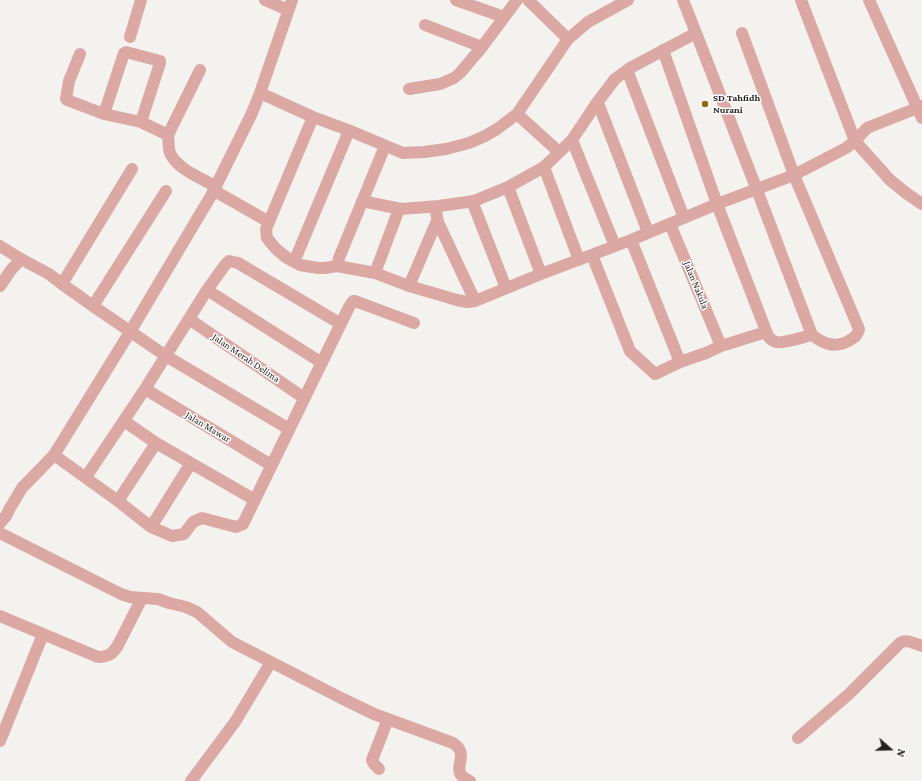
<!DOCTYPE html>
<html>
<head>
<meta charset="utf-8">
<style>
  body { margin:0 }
  #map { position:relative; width:922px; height:781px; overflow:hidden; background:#f4f2ee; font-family:"Crimson Pro",serif }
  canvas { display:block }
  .north { position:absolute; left:870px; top:729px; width:40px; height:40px; -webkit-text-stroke:3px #fff; paint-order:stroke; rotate:110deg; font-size:11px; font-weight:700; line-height:16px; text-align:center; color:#232221 }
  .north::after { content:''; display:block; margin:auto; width:14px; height:18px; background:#232221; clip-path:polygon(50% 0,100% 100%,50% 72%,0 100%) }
</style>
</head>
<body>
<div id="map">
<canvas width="922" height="781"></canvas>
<div class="north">N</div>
</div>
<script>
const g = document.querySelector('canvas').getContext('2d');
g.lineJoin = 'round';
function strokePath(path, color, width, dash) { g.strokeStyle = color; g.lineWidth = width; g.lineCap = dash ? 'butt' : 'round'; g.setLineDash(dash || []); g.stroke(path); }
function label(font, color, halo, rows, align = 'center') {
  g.font = font + ' "Crimson Pro",serif'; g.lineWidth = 3; g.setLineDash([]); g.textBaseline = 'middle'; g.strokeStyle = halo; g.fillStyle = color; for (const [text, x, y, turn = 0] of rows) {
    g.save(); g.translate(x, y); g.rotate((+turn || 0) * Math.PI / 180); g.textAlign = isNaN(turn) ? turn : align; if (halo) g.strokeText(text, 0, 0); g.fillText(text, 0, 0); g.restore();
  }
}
const minor = new Path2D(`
  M265,0L288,10
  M456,0L504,17
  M528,0L568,39
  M801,0L855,141L890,180L906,193L922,204
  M869,0L922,118
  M425,25L482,47
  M696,33L757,190L812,335C824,344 836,349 850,340C855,337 858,335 859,329L794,175L742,33
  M130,37L141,0
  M663,50L717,204L768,336C770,339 772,341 776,342C783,344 803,337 812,335
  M80,54L69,81L66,99L67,100L104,114L141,122L168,135C169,141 168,148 170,153C177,169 201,178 215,186
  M627,70L684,218
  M409,89L440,84L454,78L460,73L482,47L517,0
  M260,93L292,0
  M598,103L648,232
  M104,114L124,53L126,52L160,61V63L141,122
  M517,114L559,152
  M313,117L266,229L267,238L276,249L287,258L300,265L318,268H325L337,266L375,273L409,286L457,300L467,302L475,301L541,274L631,240L717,204L794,175L846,148L855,141L867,128L922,106
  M168,135L200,70
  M572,140L615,246
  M544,167L579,260
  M508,187L541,274
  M213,190L269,222
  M362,201L401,209L439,206L474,201L508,187L544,167L572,140L596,104L615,79L630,68L696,33L683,0
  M472,201L506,288
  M435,207L438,222L475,301
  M670,224L721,346
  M631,240L680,362
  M0,246L21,259
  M592,255L630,351L655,374L680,362L706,353L721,346L766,332
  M294,262L346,138L348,130
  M337,266L339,258L385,146
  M375,273L399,209
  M62,284L132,169
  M0,286L11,270L21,259L49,274L62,284L93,306L166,356L289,429
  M409,286L436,223L438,222
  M207,290L322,363
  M93,306L166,191
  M189,319L304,398
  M145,389L271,465
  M124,421L156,443L255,500
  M54,455L118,501L151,527
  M191,463L151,527L172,536L184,534L193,522L202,518L236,527L243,524L349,307L353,301H355L414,323
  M86,477L145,389L207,290L225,265L229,261L238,263L341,324
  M118,501L156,443
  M0,523L6,516L10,508L22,488L54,455L130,332L212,194L252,113L260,93L313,117L348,130L403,153L424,152L446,149L469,143L485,136L497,129L517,114L568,39L588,22L628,0
  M0,533L121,594L130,597L158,599L169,603L186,607L197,612L232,642L271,662
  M0,616L43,634L0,741
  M43,634L98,657C108,657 113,654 118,645L142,598
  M798,738L849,694L900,643C907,639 914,643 922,646
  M379,769L374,764L372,760L388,719
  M191,781L235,722L271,662L341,698L374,714L453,743C470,754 453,767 462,776C464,778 468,780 470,781`);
const markers = [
  [705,104,4,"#926510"]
];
const poiNames = [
  ["SD Tahfidh",713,98],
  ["Nurani",713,110]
];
const streetNames = [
  ["Jalan Nakula",696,285,68],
  ["Jalan Merah Delima",246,358,34],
  ["Jalan Mawar",208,427,31]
];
strokePath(minor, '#dca8a3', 12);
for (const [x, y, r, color] of markers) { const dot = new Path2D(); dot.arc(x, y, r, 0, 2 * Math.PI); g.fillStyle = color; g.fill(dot); strokePath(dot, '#fff', 1.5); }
label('bold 10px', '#232221', '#fff', poiNames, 'left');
label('10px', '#232221', '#fff', streetNames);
</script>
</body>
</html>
